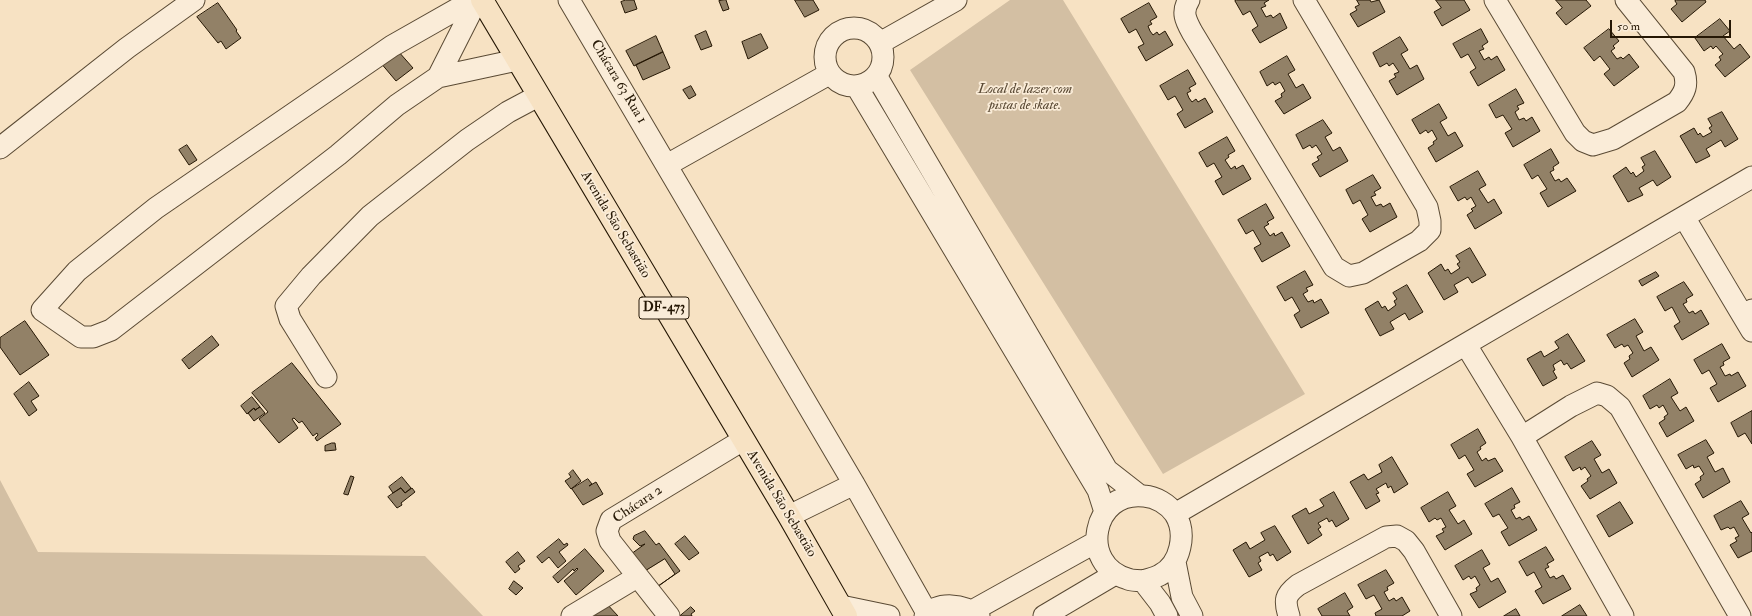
<!DOCTYPE html>
<html>
<head>
<meta charset="utf-8">
<style>
  body { margin:0 }
  #map { position:relative; width:1752px; height:616px; overflow:hidden; background:#f7e2c3; font-family:"IM FELL Double Pica",serif }
  canvas { display:block }
  .scale { position:absolute; left:1610px; top:20px; width:121px; height:18px; box-sizing:border-box; border:2px solid #251704; border-top:0; padding-left:5px; font-size:12px; line-height:14px; white-space:nowrap; color:#251704; -webkit-text-stroke:3px #faecd8; paint-order:stroke }
</style>
</head>
<body>
<div id="map">
<canvas width="1752" height="616"></canvas>
<div class="scale">50 m</div>
</div>
<script>
const g = document.querySelector('canvas').getContext('2d');
g.lineJoin = 'round';
function fill(path, color) { g.fillStyle = color; g.fill(path, 'evenodd'); }
function strokePath(path, color, width, dash) { g.strokeStyle = color; g.lineWidth = width; g.lineCap = dash ? 'butt' : 'round'; g.setLineDash(dash || []); g.stroke(path); }
function label(font, color, halo, rows, align = 'center') {
  g.font = font + ' "IM FELL Double Pica",serif'; g.lineWidth = 3.5; g.setLineDash([]); g.textBaseline = 'middle'; g.strokeStyle = halo; g.fillStyle = color; for (const [text, x, y, turn = 0] of rows) {
    g.save(); g.translate(x, y); g.rotate((+turn || 0) * Math.PI / 180); g.textAlign = isNaN(turn) ? turn : align; if (halo) g.strokeText(text, 0, 0); g.fillText(text, 0, 0); g.restore();
  }
}
const green = new Path2D(`
  M1010,0H1063L1305,394L1163,474L910,70Z
  M0,480L38,552L425,556L483,616H0Z`);
const building = new Path2D(`
  M626,0H634L637,9L625,13L621,2Z
  M726,0L729,9L723,11L719,1Z
  M795,0H813L819,10L805,17Z
  M1237,0H1269L1264,3L1266,6L1261,8L1266,17L1271,15L1273,18L1280,13L1287,28L1260,43L1252,30L1258,26L1250,11L1243,15L1235,1Z
  M1357,0H1370L1371,2L1379,0L1385,12L1358,27L1350,14L1357,10L1355,7L1359,5Z
  M1436,0H1464L1470,10L1442,26L1434,12L1441,8Z
  M1556,0H1586L1591,6L1566,25L1556,13L1562,8Z
  M1677,0H1705L1706,2L1682,22L1671,9L1677,4L1675,1Z
  M218,3L237,30L236,31L241,38L226,49L221,41L218,43L197,17Z
  M1149,3L1157,17L1150,21L1152,24L1148,26L1150,31L1153,35L1157,32L1159,35L1165,31L1173,45L1146,61L1138,47L1144,44L1136,29L1129,33L1121,19Z
  M1720,19L1730,31L1723,36L1734,49L1740,44L1750,57L1725,77L1715,65L1721,60L1719,57L1723,54L1716,46L1713,49L1711,46L1704,51L1695,38Z
  M1481,29L1488,42L1482,46L1484,49L1479,51L1482,56L1484,60L1489,57L1491,60L1497,56L1505,70L1478,86L1470,72L1476,68L1468,54L1461,58L1453,44Z
  M1609,29L1619,41L1613,46L1615,48L1611,51L1617,59L1621,57L1623,59L1629,54L1639,67L1614,86L1604,74L1610,69L1600,56L1594,61L1584,48Z
  M706,31L712,46L701,50L695,36Z
  M761,34L768,48L748,59L742,42Z
  M656,36L663,52L634,66L626,51Z
  M1400,37L1408,50L1401,54L1410,69L1417,65L1424,79L1397,95L1389,81L1396,77L1394,74L1399,72L1393,63L1389,66L1387,63L1380,67L1373,53Z
  M398,51L413,68L396,81L380,62Z
  M663,52L670,68L643,80L636,65Z
  M1287,56L1295,70L1288,74L1296,88L1303,84L1311,98L1284,114L1275,101L1282,97L1281,94L1285,91L1280,82L1275,85L1273,82L1267,86L1260,72Z
  M1188,70L1196,84L1189,88L1191,91L1187,93L1189,98L1192,102L1196,99L1198,102L1205,98L1213,112L1185,128L1177,114L1183,110L1175,96L1168,100L1160,86Z
  M691,86L696,95L689,99L683,90Z
  M1516,89L1524,103L1517,106L1519,109L1515,112L1519,120L1524,118L1526,121L1532,117L1540,131L1513,147L1505,133L1512,129L1503,115L1496,118L1489,105Z
  M1439,104L1447,118L1440,122L1448,136L1455,132L1463,146L1436,162L1428,148L1434,144L1433,142L1437,139L1432,130L1428,133L1426,130L1420,134L1412,120Z
  M1722,112L1738,139L1725,147L1721,140L1706,149L1710,156L1696,163L1680,136L1694,128L1698,135L1700,133L1703,137L1712,132L1709,128L1712,126L1708,119Z
  M1323,120L1332,133L1325,137L1333,151L1340,147L1348,161L1320,177L1312,164L1319,160L1317,157L1322,154L1316,145L1312,148L1310,145L1303,149L1296,135Z
  M1227,137L1235,151L1228,155L1229,157L1225,160L1231,169L1235,166L1236,169L1243,165L1251,179L1223,195L1215,181L1222,177L1214,163L1207,167L1199,153Z
  M187,145L197,160L189,165L179,150Z
  M1551,149L1559,163L1553,167L1554,170L1550,172L1555,181L1559,179L1561,182L1567,178L1576,191L1548,207L1540,193L1547,189L1538,175L1532,179L1524,165Z
  M1655,151L1671,177L1657,186L1653,180L1639,188L1643,195L1628,202L1613,176L1626,167L1631,174L1633,172L1636,177L1644,171L1642,167L1645,165L1641,158Z
  M1478,171L1486,185L1479,189L1488,203L1494,199L1502,213L1475,229L1467,215L1473,211L1471,209L1476,206L1471,197L1467,200L1465,197L1458,201L1450,187Z
  M1373,175L1381,188L1374,192L1376,195L1371,197L1376,206L1381,204L1383,207L1390,203L1397,217L1370,232L1362,219L1368,215L1360,200L1353,204L1346,190Z
  M1266,204L1274,218L1267,222L1269,224L1264,227L1270,236L1274,233L1275,236L1282,232L1290,246L1262,262L1254,248L1261,244L1253,230L1246,234L1238,220Z
  M1470,248L1486,275L1472,283L1468,277L1454,285L1458,292L1444,300L1428,273L1441,264L1445,271L1448,269L1451,274L1460,268L1457,264L1460,262L1456,256Z
  M1305,271L1313,285L1306,288L1308,291L1303,294L1308,302L1313,300L1314,303L1321,299L1329,313L1301,328L1294,315L1300,311L1292,297L1285,301L1277,287Z
  M1656,272L1659,276L1642,286L1639,281Z
  M1684,282L1693,295L1686,299L1687,302L1683,304L1689,313L1693,311L1695,314L1701,310L1709,324L1682,340L1674,326L1680,322L1672,307L1665,311L1657,297Z
  M1407,285L1423,312L1409,320L1405,313L1390,322L1394,329L1380,336L1365,309L1378,301L1382,308L1385,306L1388,311L1396,305L1394,301L1397,299L1393,293Z
  M1635,319L1643,332L1636,336L1644,351L1651,347L1659,360L1632,377L1624,363L1630,359L1629,356L1633,353L1628,345L1624,347L1622,344L1615,348L1607,335Z
  M25,321L49,355L20,375L0,347V338Z
  M1568,334L1585,361L1571,369L1567,363L1564,365L1561,360L1553,365L1555,370L1553,371L1557,378L1543,386L1527,359L1541,351L1544,357L1559,348L1555,342Z
  M212,336L219,345L189,369L182,360Z
  M1722,344L1730,358L1723,362L1724,365L1720,367L1725,376L1730,374L1731,376L1738,372L1746,386L1718,402L1710,388L1717,384L1709,370L1702,374L1694,360Z
  M292,363L341,424L317,441L315,438L318,435L317,433L313,436L302,421L299,423L294,418L292,419L298,428L279,443L259,419L268,412L252,393Z
  M1670,379L1678,393L1671,397L1680,411L1686,407L1694,421L1667,437L1659,423L1665,419L1664,417L1668,414L1663,405L1659,408L1657,405L1650,409L1643,396Z
  M29,382L39,396L31,401L37,410L29,416L14,394Z
  M252,397L260,407L255,410L254,408L247,414L241,406Z
  M260,407L265,413L254,421L248,413L254,408L255,410Z
  M1752,411V444L1745,433L1738,437L1731,423Z
  M1478,429L1486,443L1480,447L1481,449L1477,452L1482,461L1486,458L1488,461L1495,458L1503,471L1475,487L1467,474L1474,470L1465,455L1459,459L1451,445Z
  M1706,440L1714,453L1707,457L1715,472L1723,468L1730,482L1703,498L1695,484L1701,480L1700,477L1704,474L1699,466L1694,468L1693,465L1686,469L1678,455Z
  M1592,441L1601,455L1594,459L1602,473L1609,469L1617,483L1590,499L1581,486L1588,481L1587,479L1591,476L1585,467L1581,470L1580,467L1573,471L1565,457Z
  M332,443H335L336,450L325,451V446Z
  M1392,457L1408,484L1394,493L1391,486L1388,488L1386,483L1376,489L1379,493L1376,494L1380,501L1366,509L1350,482L1364,474L1368,480L1382,472L1379,465Z
  M573,470L581,481L571,489L565,481L571,477L569,474Z
  M351,476L354,477L348,495L344,494Z
  M402,477L411,488L405,493L401,488L393,493L389,487Z
  M588,479L592,484L589,486L596,482L603,494L583,505L572,489Z
  M401,488L405,493L412,488L415,492L401,503L402,505L397,508L388,497Z
  M1512,488L1520,502L1514,505L1515,508L1511,510L1516,519L1520,517L1522,520L1529,516L1537,530L1509,546L1501,532L1508,528L1499,514L1493,517L1485,504Z
  M1334,492L1349,519L1336,527L1332,520L1329,522L1327,518L1318,523L1321,527L1318,529L1322,535L1308,544L1292,516L1306,508L1309,514L1324,506L1320,500Z
  M1448,492L1456,506L1449,510L1458,524L1464,520L1472,534L1445,550L1436,536L1444,532L1442,529L1446,527L1441,518L1437,520L1435,518L1429,522L1421,508Z
  M1741,501L1749,514L1742,518L1751,533L1752,532V551L1738,558L1730,545L1737,541L1735,538L1739,536L1734,527L1730,529L1728,527L1721,530L1714,516Z
  M1620,502L1633,523L1609,537L1597,516Z
  M1275,526L1291,552L1277,561L1273,554L1270,556L1268,552L1259,557L1261,561L1258,563L1262,570L1249,577L1233,550L1246,542L1250,549L1265,540L1261,533Z
  M645,531L656,545L659,543L680,571L655,588L631,554L645,544L640,546L633,539L634,536Z
  M685,536L699,553L689,560L675,544Z
  M559,539L564,545L567,543L568,545L559,552L566,561L558,568L549,557L542,563L537,557Z
  M1546,547L1554,560L1547,564L1549,567L1545,569L1550,578L1554,576L1556,579L1563,575L1571,589L1543,604L1535,591L1542,587L1534,572L1527,576L1519,562Z
  M585,549L604,571L576,595L564,581L578,569L577,568L574,571L573,569L558,583L553,577Z
  M1482,550L1490,564L1483,568L1491,582L1498,578L1506,592L1479,608L1470,594L1477,591L1476,588L1480,585L1475,576L1471,579L1469,576L1463,580L1455,566Z
  M518,552L525,561L518,566L520,569L515,573L506,562Z
  M665,559L675,574L656,588L644,572Z
  M1386,570L1394,583L1387,587L1388,590L1384,592L1389,601L1394,598L1396,601L1402,597L1410,611L1402,616H1376L1375,613L1382,609L1374,595L1366,599L1358,585Z
  M514,581L523,588L516,595L509,589Z
  M1345,593L1353,607L1347,611L1350,616H1322L1318,609Z
  M606,603L618,616H590Z
  M1580,605L1587,616H1562Z
  M691,607L695,611L691,614L692,616H680Z
  M1516,609L1520,616H1504Z`);
const minor = new Path2D(`
  M473,0L392,46L156,208L77,271L42,310L81,337H93L111,330L338,155L397,105L438,77L517,60
  M569,0L854,484L927,613
  M1189,0C1181,12 1186,21 1192,32L1334,267L1349,276L1363,273L1419,241L1430,230V221L1427,207L1304,0
  M1495,0L1575,133L1583,141L1593,145L1613,139L1677,102C1685,92 1688,85 1684,72L1626,0
  M825 57a29 29 0 1 1 58 0a29 29 0 1 1-58 0Z
  M880,43L956,0
  M438,77L477,0
  M877,77L1107,470L1139,495
  M857,87L1098,490L1105,512
  M0,148L127,48L194,0
  M667,165L829,74
  M1684,217L1743,316
  M1752,310L1743,316L1752,331
  M1466,345L1522,437
  M326,377L290,319L286,306L311,276L370,216L467,140L508,112L538,96
  M1175,514L1752,177
  M789,516L854,484
  M1175,562L1182,597L1192,616
  M1143,581C1148,579 1155,578 1160,575C1181,564 1187,533 1175,514C1168,504 1156,497 1144,496C1092,490 1078,565 1128,579C1132,581 1138,580 1143,581L1160,603L1167,616
  M841,606L889,616
  M972,611L1096,542
  M572,616L637,577
  M669,616L610,541L607,531L611,520L743,440
  M925,616C939,601 963,604 979,616
  M1044,616L1115,574
  M1289,616C1284,600 1285,595 1298,585L1386,537L1397,536L1406,541L1414,551L1451,616
  M1623,616L1522,437L1571,406L1597,393L1607,396L1620,407L1740,616`);
const major = new Path2D(`
  M482,0L789,516L846,616`);
const shields = [
  [664,308,50]
];
const shieldNames = [
  ["DF-473",664,308]
];
const streetNames = [
  ["Chácara 63 Rua 1",618,82,59],
  ["Avenida São Sebastião",615,225,59],
  ["Avenida São Sebastião",781,504,59],
  ["Chácara 2",638,505,-34]
];
const parkNames = [
  ["Local de lazer com",1025,90],
  ["pistas de skate.",1025,106]
];
fill(green, '#d3bfa3');
fill(building, '#928167');
strokePath(building, '#251704', 1);
strokePath(minor, '#5a4a34', 23);
strokePath(major, '#251704', 24);
strokePath(minor, '#faecd8', 21);
strokePath(major, '#f7e2c3', 22);
for (const [x, y, w] of shields) { const box = new Path2D(); box.roundRect(x - w / 2, y - 11, w, 22, 3); g.fillStyle = '#faecd8'; g.fill(box); strokePath(box, '#251704', 1); }
label('bold 13px', '#251704', null, shieldNames);
label('14px', '#251704', '#faecd8', streetNames);
label('italic 14px', '#594934', '#faecd8', parkNames);
</script>
</body>
</html>
